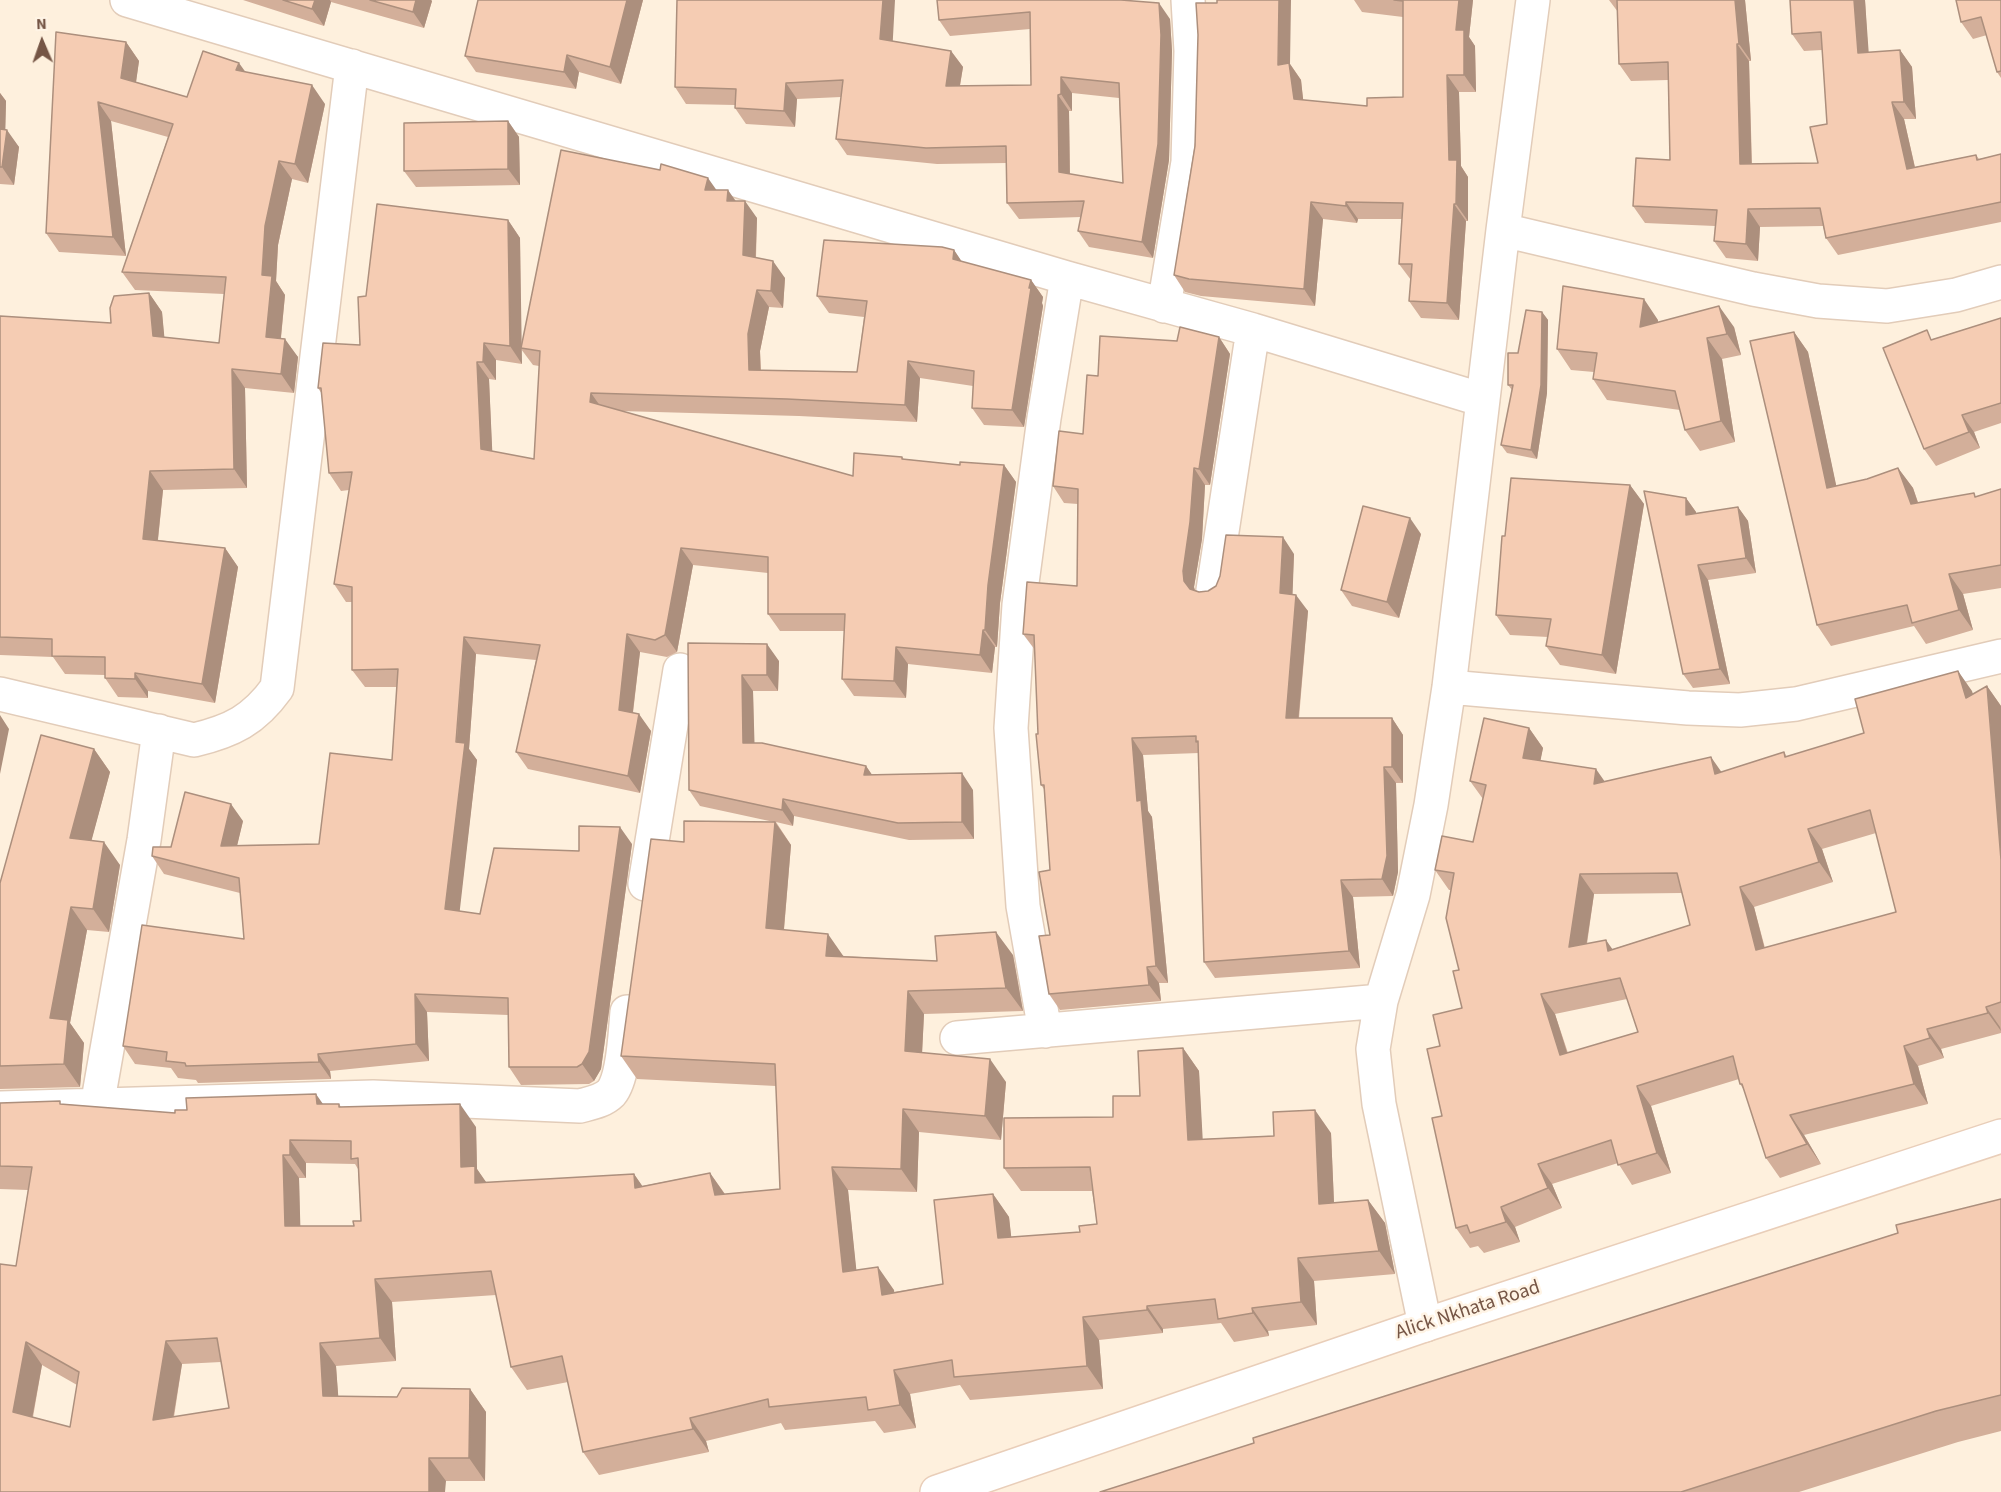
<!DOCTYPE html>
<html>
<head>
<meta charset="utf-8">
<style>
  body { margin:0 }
  #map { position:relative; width:2001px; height:1492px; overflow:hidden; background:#fef0dd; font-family:"Source Sans 3",sans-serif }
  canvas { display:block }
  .north { position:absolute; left:12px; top:12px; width:60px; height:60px; -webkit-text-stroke:4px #fff4e5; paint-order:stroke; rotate:358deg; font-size:16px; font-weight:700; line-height:24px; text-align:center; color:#755545 }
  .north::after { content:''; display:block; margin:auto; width:21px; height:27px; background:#755545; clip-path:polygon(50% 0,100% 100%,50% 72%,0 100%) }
</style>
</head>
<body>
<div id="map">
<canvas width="2001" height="1492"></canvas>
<div class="north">N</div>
</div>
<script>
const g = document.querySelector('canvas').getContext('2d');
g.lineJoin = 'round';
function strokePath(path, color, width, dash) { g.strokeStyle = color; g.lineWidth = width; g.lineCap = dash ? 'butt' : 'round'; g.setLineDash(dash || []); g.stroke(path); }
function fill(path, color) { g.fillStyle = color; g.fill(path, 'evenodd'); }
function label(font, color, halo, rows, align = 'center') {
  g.font = font + ' "Source Sans 3",sans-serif'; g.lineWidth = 5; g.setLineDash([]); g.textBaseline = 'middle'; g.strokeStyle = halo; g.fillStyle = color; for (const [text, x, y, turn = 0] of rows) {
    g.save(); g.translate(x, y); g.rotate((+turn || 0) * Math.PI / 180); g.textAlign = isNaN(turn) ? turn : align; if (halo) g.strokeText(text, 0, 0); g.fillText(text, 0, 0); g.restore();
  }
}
const street = new Path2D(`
  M127,0L1067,278L1253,330L1483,400
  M1503,230L1753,289L1818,301L1887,306L1956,295L2001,282
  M1164,306L1188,162L1191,51L1188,0
  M1213,590L1253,330
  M1449,687L1688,708L1740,710L1796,704L2001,656
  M0,694L194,740C232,731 254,720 277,688L352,66
  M645,884L680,670
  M1045,1031L1023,906L1011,728L1019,605L1044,418L1067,278
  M957,1038L1381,1001
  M97,1106L144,840L159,731
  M0,1108L373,1097L580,1106C591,1103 603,1101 611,1093C624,1077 625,1033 627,1012
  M1425,1325L1379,1104L1373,1049L1381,1001L1413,895L1431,805L1449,687L1503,230L1533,0`);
const secondary = new Path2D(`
  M937,1492L1425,1325L2001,1136`);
const wall = new Path2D(`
  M243,0H431L432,1L424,28L331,2L324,26Z
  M643,0L621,84L579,72L576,89L476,72L465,56Z
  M937,0L1170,19L1172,51L1169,160L1153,258L1089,247L1078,231L1081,217L1019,219L1007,203V163L937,164L847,155L836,139L841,97L797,99L795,127L746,124L735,108V105L686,104L675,87L893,41L951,51L963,67L960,86L1031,85L1030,29L950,36L939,20ZM1072,93L1119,98L1123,183L1070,174L1069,111H1072Z
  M1354,0H1473L1469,37L1475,46L1476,92H1459L1461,166L1468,177V221H1466L1459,320L1421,318L1409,301L1411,280L1399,264L1402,219H1358L1357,223L1323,219L1315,306L1201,296L1185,292L1174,275L1217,3L1290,64L1301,80L1303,100L1367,106L1403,97V17L1362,12Z
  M1609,0H1745L1751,61H1749L1752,164L1818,163L1827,124L1822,50L1804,51L1792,34L1865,0L1868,53L1900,50L1912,67L1916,119H1904L1915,167L1976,155L1979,159L2001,154V222L1838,255L1826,238L1823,226L1760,227L1758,261L1726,258L1714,241L1715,226L1645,223L1633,206L1670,160L1668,80L1631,81L1619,64L1618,12Z
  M2001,0V78L1997,72L1987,35L1973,39L1961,22Z
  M56,32L126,42L139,61L136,82L187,97L245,72L325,104L308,183L292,179L278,245L276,281L285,295L281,338L298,357L294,393L245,388L247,488L163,490L158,540L225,548L238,567L215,703L148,691V698L118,697L105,678V675L65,674L53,657L0,655V316L111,323L149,293L162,312L164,337L219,343L224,294L135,290L122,272L168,137L111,121L126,256L59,252L46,233Z
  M0,93L6,101L5,130L19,147L14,185L0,184Z
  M508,121L519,137L520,185L416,187L404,171Z
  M717,190L735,201L757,218L756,258L785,278L783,308L769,307L760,351L761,370L857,372L864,317L829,313L817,296L954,250L962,262L1031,280L1043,297L1042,303L1043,306L1024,427L984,425L972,408L973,386L920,378L917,422L799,416L620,411L853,476L902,457L904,459L960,465H1004L1016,482L1000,603L997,647H995L992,673L908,664L906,698L854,696L842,679L845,631H780L768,614V573L693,565L677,652L667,657L640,652L633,713L651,731L640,793L528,769L516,752L536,660L476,654L469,749L477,760L459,911L480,914L579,851L632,844L601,1069L594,1081L589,1084L521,1085L509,1067L508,1015L427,1012L429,1061L330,1071L331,1079L198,1083L196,1080L178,1078L171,1068L135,1064L123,1046L244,939L240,893L164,874L152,856L171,847L243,821L237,845L319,844L392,760L397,687H365L352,670V602H346L334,584L349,490L341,491L329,473L322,394L318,388L360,345L366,296L508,220L520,238L521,344ZM521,349L533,365L539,366L534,459L492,452L489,379L496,380V360L522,364Z
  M1542,312L1548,320L1547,393L1537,459L1507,453L1501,445L1512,390L1508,385L1518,353Z
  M2001,318V423L1974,432L1980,448L1936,466L1924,449L1933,339Z
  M1658,320V322L1734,327L1741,355L1722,359L1735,442L1700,451L1685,430L1680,410L1607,400L1593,379L1594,372L1571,370L1557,349Z
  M1794,332L1808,352L1836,486L1867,479L1898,468L1913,488L1918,502L1977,497L2001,489V588L1963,594L1973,630L1926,644L1914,626L1831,646L1817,625Z
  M1219,337L1230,354L1210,485H1205L1202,539L1194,587L1195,590L1199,592L1208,591L1294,554L1292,595L1308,611L1299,718H1392L1403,735V783H1396L1398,872L1393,896L1353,897L1360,968L1215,978L1204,962L1199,753L1143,755L1148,811L1152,817L1168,983H1159L1161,1001L1060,1010L1049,994L1050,870L1044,789L1041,785L1035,650L1023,634L1077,586L1078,504L1064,503L1053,486L1083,434L1098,376L1177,341Z
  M1630,485L1644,504L1616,674L1560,665L1546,646L1548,637L1510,635L1496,615L1505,536Z
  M1686,498L1696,512V514L1738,507L1748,521L1756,573L1708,580L1730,684L1693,688L1683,674Z
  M1421,534L1399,618L1352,606L1341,590Z
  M688,643L779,661L778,691H753L754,743L866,766L872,775L973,790L974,839L909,840L794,816L793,826L776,822L791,845L784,930L844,956L937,961L1013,955L1023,1011L924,1014L922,1053L1006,1082L1001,1140L919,1132L917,1192L848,1190L856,1270L894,1290V1292L943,1284L993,1194L1009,1217L1011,1237L1080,1232L1097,1224L1092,1191H1021L1004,1168L1113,1117L1140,1096L1183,1048L1199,1071L1202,1139L1331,1133L1334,1203L1368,1200L1385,1223L1395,1274L1314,1281L1317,1325L1268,1331L1269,1336L1234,1342L1221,1323L1163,1329V1333L1099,1340L1103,1389L970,1400L960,1385L910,1394L916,1428L884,1433L875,1421L785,1430L781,1423L706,1441L709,1452L599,1475L583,1452L568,1382L527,1390L511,1367L496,1295L392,1302L396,1361L336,1366L338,1396L397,1397L470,1389L486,1412L485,1481H446L0,1492L16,1266L28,1190L0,1189V1103L62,1104L175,1113L323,1104H339L341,1107L476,1127L477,1169L486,1183L634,1174L642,1186L710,1173L725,1194L780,1189L776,1086L637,1079L621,1056L684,842L774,822L700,806L689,790ZM306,1163L355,1164L358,1169L361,1221L354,1226H300L299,1178H306ZM221,1362L229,1408L174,1417L182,1364ZM42,1365L77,1385L70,1427L33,1417Z
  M1958,671L1973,694L1987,686L2001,706V1033L1941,1049L1944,1058L1918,1066L1928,1104L1804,1135L1821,1164L1780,1178L1766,1158L1744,1090L1740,1084L1739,1079L1651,1106L1671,1173L1632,1185L1618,1163L1552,1184L1562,1208L1515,1227L1520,1242L1484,1253L1478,1246L1470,1248L1456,1228L1442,1116L1440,1046L1462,1008L1451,890H1449L1435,870L1473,842L1483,799L1470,781L1529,728L1543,748L1540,761L1604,781L1721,772L1784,752L1787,757L1864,733ZM1876,833L1896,912L1765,948L1754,907L1833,882L1822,849ZM1682,893L1690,925L1613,949L1587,944L1594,894ZM1627,999L1638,1032L1568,1053L1555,1014Z
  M94,749L110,772L91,841L120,865L109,932L87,930L70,1023L84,1043L80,1087L0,1089V883Z
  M2001,1199V1431L1958,1442L1799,1492H1100L1254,1443Z`);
const shadedWall = new Path2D(`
  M315,0H330L331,2L324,26L312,9Z
  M416,0H431L432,1L424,28L413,12Z
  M627,0H643L621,84L610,67Z
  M883,0H895L892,55L880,39Z
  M1279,0H1291L1290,64L1301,80L1305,116L1294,99L1278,65Z
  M1459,0H1473L1469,37L1475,46L1476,92L1464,75L1456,30Z
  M1735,0H1745L1751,61L1739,44Z
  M1854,0H1865L1870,71L1858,53Z
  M1159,3L1170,19L1172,51L1169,160L1153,258L1142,242Z
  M126,42L139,61L134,96L121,78Z
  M1737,44L1749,61L1752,181L1740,164Z
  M1900,50L1912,67L1916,119L1904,102Z
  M951,51L963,67L957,102L946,86Z
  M567,55L579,72L576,89L564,72Z
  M239,63L252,81L236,70Z
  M1447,75L1459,92L1461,166L1468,177V221L1456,204L1449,160Z
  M1061,77L1072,93V111L1061,94Z
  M786,83L797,99L795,127L784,111Z
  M312,85L325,104L308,183L295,164Z
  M0,93L6,101L5,144L7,130L19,147L14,185L2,167L0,139Z
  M1058,95L1069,111L1070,188L1059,172Z
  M98,102L111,121L126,256L113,237Z
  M1892,102L1904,119L1919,186L1907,169Z
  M508,121L519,137L520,185L508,169Z
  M279,161L292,179L278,245L276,281L285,295L279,356L266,337L262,275L265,226Z
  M708,178L720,195L705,190Z
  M728,190L740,207L727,201Z
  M745,201L757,218L755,272L743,255Z
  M1311,202L1323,219L1315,306L1304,289Z
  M1346,202L1358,219L1357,223L1346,206Z
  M1454,204L1466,221L1459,320L1447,303Z
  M1748,209L1760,227L1758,261L1746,244Z
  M508,220L520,238L522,364L510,346Z
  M954,250L966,268L953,259Z
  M773,261L785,278L783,308L771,291Z
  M1031,280L1043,297L1042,303L1043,306L1024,427L1012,410Z
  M757,290L769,307L760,351L761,387L749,370L748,334Z
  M149,293L162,312L166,354L153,336Z
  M1644,299L1658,320L1654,348L1640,327Z
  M1719,306L1734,327L1741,355L1727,334Z
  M1542,312L1548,320L1547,393L1537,459L1531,450Z
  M1794,332L1808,352L1841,508L1827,488Z
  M1219,337L1230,354L1210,485L1199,469Z
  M1707,338L1722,359L1735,442L1721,421Z
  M285,339L298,357L294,393L281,374Z
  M484,343L496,360V380L483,362Z
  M908,361L920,378L917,422L905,405Z
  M477,362L489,379L493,467L481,449Z
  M232,369L245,388L247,488L234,469Z
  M591,393L603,410L590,402Z
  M1962,415L1974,432L1980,448L1969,432Z
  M1004,465L1016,482L1000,603L997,647L985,630L988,585Z
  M1194,468L1205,485L1202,539L1194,587L1196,597L1184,581L1183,571Z
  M1898,468L1913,488L1925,524L1911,504Z
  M150,471L163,490L156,557L143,539Z
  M1630,485L1644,504L1616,674L1602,655Z
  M1686,498L1696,512V530L1686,515Z
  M1738,507L1748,521L1756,573L1746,558Z
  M1410,518L1421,534L1399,618L1387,602Z
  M1283,537L1294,554L1292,610L1280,593Z
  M225,548L238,567L215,703L202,684Z
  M681,548L693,565L677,652L665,635Z
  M1698,565L1708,580L1730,684L1720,669Z
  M1949,574L1963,594L1973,630L1959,610Z
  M1296,595L1308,611L1297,734L1286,718Z
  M983,630L995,647L992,673L980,655Z
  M627,634L640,652L631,727L619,710Z
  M464,637L476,654L469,749L477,760L458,926L445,909Z
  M767,644L779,661L778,691L767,675Z
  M896,647L908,664L906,698L894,681Z
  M1958,671L1972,691L1980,718L1966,698Z
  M135,673L148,691V698L135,679Z
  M742,675L753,691L755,760L743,743Z
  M1987,686L2001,706V860Z
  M639,714L651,731L640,793L628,776Z
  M0,715L9,729L0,774Z
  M1392,718L1403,735V783L1392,767Z
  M1529,728L1543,748L1537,778L1523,758Z
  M1132,738L1143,755L1148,811L1152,817L1168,983L1156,966L1137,801Z
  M94,749L110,772L86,861L70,838Z
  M1711,757L1725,777L1715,774Z
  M866,766L877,782L864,775Z
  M1384,767L1396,783L1398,872L1393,896L1382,879Z
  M1596,769L1610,789L1594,784Z
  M962,773L973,790L974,839L962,822Z
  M783,799L794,816L793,826L782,810Z
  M231,804L243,821L233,863L221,846Z
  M775,822L791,845L782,951L766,928Z
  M620,827L632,844L601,1069L594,1081L582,1064Z
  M1808,829L1822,849L1833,882L1819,862Z
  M104,842L120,865L109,932L93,909Z
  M1580,874L1594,894L1583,967L1569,947Z
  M1341,880L1353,897L1360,968L1349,951Z
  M1740,887L1754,907L1770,970L1756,950Z
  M71,907L87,930L70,1023L84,1043L80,1087L64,1064L50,1018Z
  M996,932L1013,955L1023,1011L1006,988Z
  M828,934L844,957L826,956Z
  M1606,940L1620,960L1608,951Z
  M1147,967L1159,983L1161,1001L1149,985Z
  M908,991L924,1014L921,1074L905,1051Z
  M415,994L427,1012L429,1061L416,1044Z
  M1541,994L1555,1014L1574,1075L1560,1055Z
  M1986,1007L2000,1027L2001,1031L1988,1013Z
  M1927,1029L1941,1049L1944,1058L1930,1038Z
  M1904,1046L1918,1066L1928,1104L1914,1084Z
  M1183,1048L1199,1071L1204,1163L1188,1140Z
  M318,1054L330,1071L331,1079L319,1062Z
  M990,1059L1006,1082L1001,1140L985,1116Z
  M1637,1086L1651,1106L1671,1173L1657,1153Z
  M316,1094L332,1117L317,1104Z
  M460,1104L476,1127L477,1169L491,1189L492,1206L461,1167Z
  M903,1109L919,1132L917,1192L901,1169Z
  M1315,1110L1331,1133L1335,1227L1319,1204Z
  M1790,1115L1804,1135L1821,1164L1807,1144Z
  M290,1140L306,1163V1178L290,1155Z
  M283,1155L299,1178L301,1249L285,1226Z
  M1538,1164L1552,1184L1562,1208L1548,1188Z
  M832,1167L848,1190L859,1295L843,1272Z
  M710,1173L726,1196L715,1195Z
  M634,1174L650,1197L635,1188Z
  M993,1194L1009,1217L1014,1261L998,1238Z
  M1368,1200L1385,1223L1395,1274L1379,1251Z
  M1501,1207L1515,1227L1520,1242L1506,1222Z
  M1298,1258L1314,1281L1317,1325L1301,1302Z
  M878,1267L894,1290L898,1318L882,1295Z
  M375,1279L392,1302L396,1361L380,1338Z
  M1147,1306L1163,1329V1333L1147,1310Z
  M1252,1308L1268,1331L1269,1336L1253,1313Z
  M1083,1317L1099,1340L1103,1389L1087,1366Z
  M166,1341L182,1364L169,1443L153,1420Z
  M26,1342L42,1365L29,1435L13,1412Z
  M320,1343L336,1366L340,1419L323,1396Z
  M894,1370L910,1394L916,1428L900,1405Z
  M470,1389L486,1412L485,1481L469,1458Z
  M690,1418L706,1441L709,1452L693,1429Z
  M429,1458L446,1481L445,1492H429Z`);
const building = new Path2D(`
  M283,0H315L312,9Z
  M370,0H416L413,12Z
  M478,0H627L610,67L567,55L564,72L465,56Z
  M677,0H883L880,39L951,51L946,86L1031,85L1030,12L939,20L937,0H1121L1159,3L1161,35L1158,144L1142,242L1078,231L1084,201L1007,203L1006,146L926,148L836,139L843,80L786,83L784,111L735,108L736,89L675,87ZM1061,77L1119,83L1123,183L1059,172L1058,95L1061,94Z
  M1217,0H1279L1278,65L1289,63L1294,99L1367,106V98L1403,97V1L1394,0H1459L1456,30H1464V75H1447L1449,160H1457L1456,204H1454L1447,303L1409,301L1412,264H1399L1403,203L1346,202V206L1311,202L1304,289L1189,279L1174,275L1195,146L1198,35L1196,3H1217Z
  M1617,0H1735L1739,44H1737L1740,164L1818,163L1810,127L1827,124L1821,32L1792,34L1790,0H1854L1858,53L1900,50L1904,102H1892L1907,169L1976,155L1977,160L2001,154V202L1826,238L1820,208L1748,209L1746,244L1714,241L1717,210L1633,206L1636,158L1670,160L1668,62L1619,64Z
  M1956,0H2001V71L1997,72L1981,17L1961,22Z
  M56,32L126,42L121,78L187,97L203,51L239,63L236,70L312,85L295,164L279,161L265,226L262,275L272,276L266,337L285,339L281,374L232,369L234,469L150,471L143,539L225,548L202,684L135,673V679L105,678V657L52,656V639L0,637V316L111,323L110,308L114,296L149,293L153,336L219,343L226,277L122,272L173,124L98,102L113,237L46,233Z
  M508,121V169L404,171V123Z
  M0,129L7,130L2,167H0Z
  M561,150L660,170L661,164L708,178L705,190H728L727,201H745L743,255L773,261L771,291L757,290L748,334L749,370L857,372L867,301L817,296L824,240L942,247L954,250L953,259L1031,280L1029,288H1031L1012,410L972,408L974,371L908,361L905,405L787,399L591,393L590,402L853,476L854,453L902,457V459L960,465V462L1004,465L988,585L985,630H983L980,655L896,647L894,681L842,679L845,614H768V557L681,548L665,635L655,640L627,634L619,710L639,714L628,776L516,752L540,645L464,637L456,742L465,743L445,909L480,914L494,848L579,851V826L620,827L589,1052L582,1064L577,1067H509L508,998L415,994L416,1044L318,1054L319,1062L186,1066L185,1063L166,1061L167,1052L123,1046L142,925L244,939L239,878L152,856L153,847H171L185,792L231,804L221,846L319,844L330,753L392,760L398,669L352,670V587L334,584L352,472L329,473L321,388H318L323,343L360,345L358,297L366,296L377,204L508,220L510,346L484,343L483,362H477L481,449L534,459L540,351L521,348Z
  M1563,286L1644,299L1640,327L1719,306L1727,334L1707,338L1721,421L1685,430L1675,391L1593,379L1597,353L1557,349Z
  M1526,310L1542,312L1541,385L1531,450L1501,445L1513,385H1508V353H1518Z
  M2001,318V403L1962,415L1969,432L1924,449L1883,348L1927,330L1931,340Z
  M1180,327L1219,337L1199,469L1194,468L1190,522L1183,571L1184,581L1190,589L1199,592L1208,591L1216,586L1220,576L1226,535L1283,537L1280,593L1296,595L1286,718H1392V767H1384L1387,856L1382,879L1341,880L1349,951L1204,962L1198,741L1196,742V736L1132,738L1137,801L1141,800L1156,966L1147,967L1149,985L1049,994L1039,936L1050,935L1039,872L1050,870L1044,785H1041L1036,734H1038L1034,635L1023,634L1027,582L1077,586L1078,489L1053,486L1059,431L1083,434L1087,375L1098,376L1100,336L1177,341Z
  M1794,332L1827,488L1867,479L1898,468L1911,504L1974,493L1975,497L2001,489V565L1949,574L1959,610L1912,623L1907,605L1817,625L1750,341Z
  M1511,478L1630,485L1602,655L1546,646L1551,619L1496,615L1502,536H1505Z
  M1644,491L1686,498V515L1738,507L1746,558L1698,565L1720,669L1683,674Z
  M1363,506L1410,518L1387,602L1341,590Z
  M688,643L767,644V675H742L743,743H762L866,766L864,775L962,773V822L898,823L783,799L782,810L689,790Z
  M1958,671L1966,698L1987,686L2001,860V1002L1986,1007L1988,1013L1927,1029L1930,1038L1904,1046L1914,1084L1790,1115L1807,1144L1766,1158L1742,1084H1740L1733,1056L1637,1086L1657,1153L1618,1165L1611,1140L1538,1164L1548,1188L1501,1207L1506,1222L1470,1233L1467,1225L1456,1228L1432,1118L1442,1116L1427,1049L1440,1046L1433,1015L1462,1008L1453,971L1459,970L1446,918L1454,873L1435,870L1442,836L1473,842L1486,785L1470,781L1484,718L1529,728L1523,758L1596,769L1594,784L1711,757L1715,774L1784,752L1785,757L1864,733L1855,699ZM1870,810L1896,912L1756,950L1740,887L1819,862L1808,829ZM1677,873L1690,925L1608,951L1606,940L1569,947L1580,874ZM1620,978L1638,1032L1560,1055L1541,994Z
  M41,735L94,749L70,838L104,842L93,909L71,907L50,1018L68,1020L64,1064L0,1066V883Z
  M684,821L775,822L766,928L828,934L826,956L937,961L935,936L996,932L1006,988L908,991L905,1051L990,1059L985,1116L903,1109L901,1169L832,1167L843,1272L878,1267L882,1295L943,1284L934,1200L993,1194L998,1238L1080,1232L1079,1226L1097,1224L1090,1167L1004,1168V1118L1113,1117V1096H1140L1138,1051L1183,1048L1188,1140L1274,1136L1273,1112L1315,1110L1319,1204L1368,1200L1379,1251L1298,1258L1301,1302L1252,1308L1253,1313L1218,1319L1215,1299L1147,1306V1310L1083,1317L1087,1366L954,1377L952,1360L894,1370L900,1405L868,1410L866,1397L769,1407L768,1399L690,1418L693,1429L583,1452L562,1356L511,1367L491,1271L375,1279L380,1338L320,1343L323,1396L397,1397L402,1388L470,1389L469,1458H429V1492H0V1264L16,1266L32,1167L0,1166V1103L60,1101V1104L175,1113V1110H187L186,1098L316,1094L317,1104H339V1107L460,1104L461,1167L475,1166V1183L634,1174L635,1188L710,1173L715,1195L780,1189L775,1064L621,1056L651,839L684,842ZM290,1140L351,1141V1159L358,1158L361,1221H353L354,1226H285L283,1155H290ZM217,1338L229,1408L153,1420L166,1341ZM26,1342L79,1372L70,1427L13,1412Z
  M2001,1199V1395L1936,1411L1681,1492H1100L1254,1443L1253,1438L1898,1233L1896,1225Z`);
const streetNames = [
  ["Alick Nkhata Road",1468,1311,-18]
];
strokePath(street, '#e2ccb9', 36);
strokePath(secondary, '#e9ceb9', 36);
strokePath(street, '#fff', 33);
strokePath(secondary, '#fff', 33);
fill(wall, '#d3af9a');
fill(shadedWall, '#ac8f7d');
fill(building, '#f5ccb3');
strokePath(building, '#ac8f7d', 1.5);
label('20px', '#755545', '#fff4e5', streetNames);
</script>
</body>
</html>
